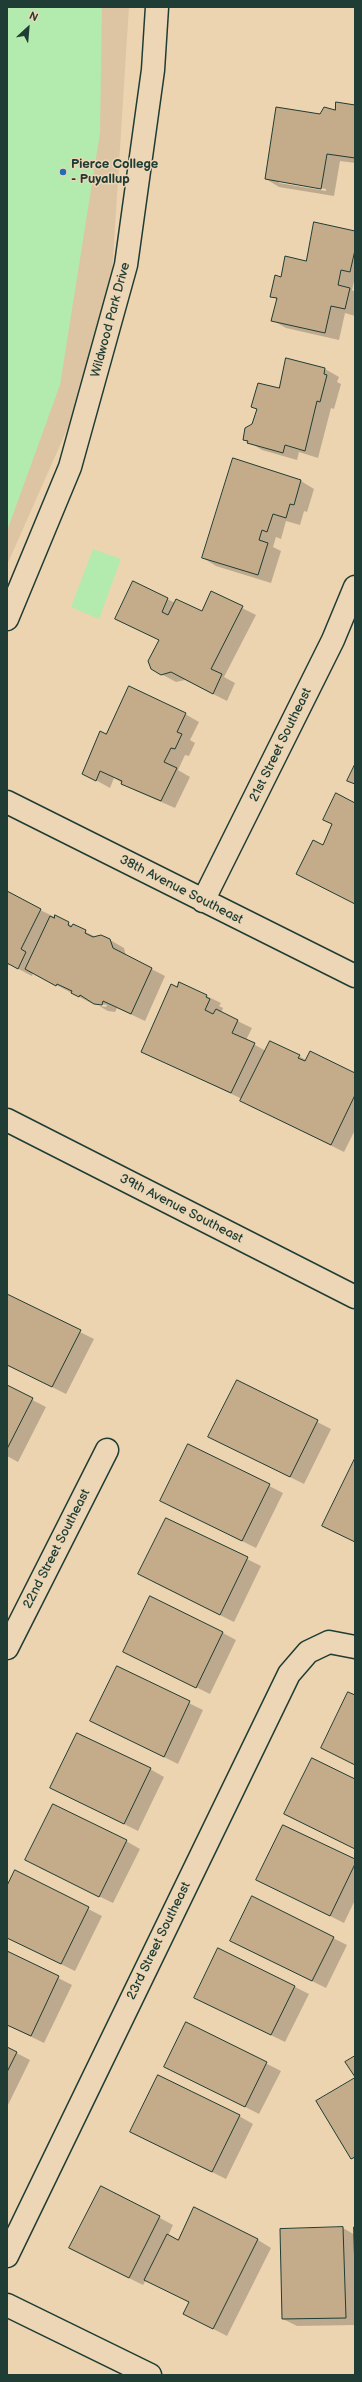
<!DOCTYPE html>
<html>
<head>
<meta charset="utf-8">
<style>
  body { margin:0 }
  #map { position:relative; width:362px; height:2382px; overflow:hidden; background:#edd4b1; font-family:"Balsamiq Sans",sans-serif }
  canvas { display:block }
  .frame { position:absolute; inset:0; border:8px solid #1f3d34; pointer-events:none }
  .north { position:absolute; left:8px; top:8px; width:40px; height:40px; -webkit-text-stroke:3px #ecd6b5; paint-order:stroke; rotate:26deg; font-size:11px; font-weight:700; line-height:16px; text-align:center; color:#1f3d34 }
  .north::after { content:''; display:block; margin:auto; width:14px; height:18px; background:#1f3d34; clip-path:polygon(50% 0,100% 100%,50% 72%,0 100%) }
</style>
</head>
<body>
<div id="map">
<canvas width="362" height="2382"></canvas>
<div class="frame"></div>
<div class="north">N</div>
</div>
<script>
const g = document.querySelector('canvas').getContext('2d');
g.lineJoin = 'round';
function fill(path, color) { g.fillStyle = color; g.fill(path, 'evenodd'); }
function strokePath(path, color, width, dash) { g.strokeStyle = color; g.lineWidth = width; g.lineCap = dash ? 'butt' : 'round'; g.setLineDash(dash || []); g.stroke(path); }
function label(font, color, halo, rows, align = 'center') {
  g.font = font + ' "Balsamiq Sans",sans-serif'; g.lineWidth = 3; g.setLineDash([]); g.textBaseline = 'middle'; g.strokeStyle = halo; g.fillStyle = color; for (const [text, x, y, turn = 0] of rows) {
    g.save(); g.translate(x, y); g.rotate((+turn || 0) * Math.PI / 180); g.textAlign = isNaN(turn) ? turn : align; if (halo) g.strokeText(text, 0, 0); g.fillText(text, 0, 0); g.restore();
  }
}
const built = new Path2D(`
  M7,7H129L108,337L7,565Z`);
const green = new Path2D(`
  M7,7H102L100,133L60,385L7,531Z
  M93,549L121,559L99,619L71,607Z`);
const shadow = new Path2D(`
  M355,106V163L340,161L334,196L279,187L266,179L320,115ZM279,181L326,189V191L279,183Z
  M355,232V277L352,290L355,292V316L345,313L339,340L286,328L272,320L277,299L272,296L281,278Z
  M287,359L325,369L339,377L337,382L341,384L334,409L331,408L318,458L299,452L297,460L262,450L244,439L253,425L258,410L252,407L279,389Z
  M233,460L301,481L314,489L307,512L304,511L300,525L286,521L281,539L276,537L273,547L281,551L271,583L216,566L203,558Z
  M134,582L175,603L202,613L212,593L256,615L224,677L235,683L227,701L185,680L176,682L152,669L159,640L116,619Z
  M185,714L199,722L190,740L195,743L189,756L185,755L178,770L190,777L175,808L136,791L114,778L110,788L83,773L106,735Z
  M7,894L96,937L110,940L124,948L126,956L165,976L145,1021L117,1008L115,1012L108,1011L99,1006L106,1007L107,1005L92,1003L93,1004L33,973L32,976L9,964L7,968Z
  M180,983L221,1003L219,1006L223,1008L221,1013L252,1028L246,1040L266,1051L299,1056L306,1060L355,1074V1130L344,1152L255,1108L242,1099L142,1051Z
  M7,1296L94,1339L66,1394L7,1365Z
  M237,1381L331,1429L304,1484L223,1444Z
  M7,1387L46,1407L18,1462L7,1456Z
  M189,1445L283,1493L256,1548L161,1501Z
  M167,1519L261,1566L234,1622L153,1582Z
  M223,1633L236,1640L210,1694L138,1659Z
  M117,1668L203,1710L178,1764L91,1721Z
  M150,1769L164,1777L138,1831L65,1795Z
  M355,1780V1849L285,1814Z
  M126,1841L140,1849L113,1903L40,1868Z
  M355,1861V1900L344,1923L258,1880Z
  M15,1872L102,1916L75,1971L7,1938V1888Z
  M333,1938L347,1945L326,1988L231,1941Z
  M219,1949L309,1994L285,2042L209,2005Z
  M7,1952L72,1985L44,2043L7,2025Z
  M186,2023L281,2071L259,2114L165,2066Z
  M7,2048L30,2060L7,2107Z
  M239,2116L253,2124L226,2179L145,2139Z
  M102,2187L173,2225L168,2236L178,2241L258,2240L271,2248L227,2336L184,2314L190,2303L146,2280L143,2285L84,2256Z
  M343,2228L355,2235V2325L297,2326L283,2319L281,2230Z`);
const building = new Path2D(`
  M336,102L355,105V158L327,154L321,189L265,179L276,107L320,114L324,107L335,110Z
  M314,222L355,231V250L350,272L341,270L338,285L350,288L345,309L331,306L325,333L271,321L277,298L270,297L275,275L281,277L285,256L306,261Z
  M286,358L325,368L324,374L327,375L320,402L317,401L305,451L285,445L283,453L247,443L248,441L243,440L245,428L252,424L257,409L251,407L258,383L279,388Z
  M233,458L301,480L294,505L290,504L286,518L273,514L267,532L262,530L259,540L268,543L258,575L202,558Z
  M133,581L168,598L162,612L168,615L176,599L202,611L211,591L243,606L211,669L222,674L213,694L171,672L161,675L151,669L148,661L159,640L115,619Z
  M129,686L186,713L177,732L182,734L175,749L171,748L164,762L177,768L161,801L121,784L122,781L100,771L96,781L82,774L100,731L106,734Z
  M355,764V784L347,781Z
  M336,793L355,803V904L296,874L313,840L323,845L332,824L323,820Z
  M7,891L41,909L21,949L26,952L18,969L7,963Z
  M55,915L69,922L68,925L71,927L73,924L86,930L85,933L93,937L101,935L110,939L113,948L152,968L131,1014L103,1001L102,1005L94,1004L80,995L79,997L71,993L72,991L57,984L56,986L25,969L50,916L54,918Z
  M179,982L207,995L206,997L210,999L205,1010L213,1014L216,1009L238,1020L232,1033L255,1043L231,1093L141,1052L171,984L177,987Z
  M270,1041L300,1055L298,1058L305,1061L310,1051L355,1073V1095L331,1145L240,1101Z
  M7,1294L81,1330L52,1387L7,1365Z
  M237,1380L318,1420L290,1477L208,1437Z
  M7,1385L33,1398L7,1449Z
  M188,1444L270,1484L242,1541L160,1501Z
  M355,1458V1542L322,1526Z
  M166,1518L248,1557L220,1615L138,1574Z
  M150,1596L223,1632L196,1688L123,1652Z
  M117,1666L190,1701L164,1757L90,1721Z
  M348,1692L355,1695V1765L321,1748Z
  M77,1733L151,1768L124,1824L50,1788Z
  M312,1758L355,1779V1849L284,1814Z
  M53,1804L127,1840L99,1897L25,1860Z
  M283,1825L355,1859V1864L330,1916L256,1880Z
  M15,1870L89,1907L61,1964L7,1938V1886Z
  M252,1896L334,1937L312,1981L230,1941Z
  M218,1948L295,1986L271,2035L194,1998Z
  M7,1951L59,1976L31,2036L7,2025Z
  M186,2022L267,2062L245,2107L164,2067Z
  M7,2047L17,2052L7,2072Z
  M355,2056V2077L345,2062Z
  M158,2075L240,2115L212,2172L130,2132Z
  M355,2078V2157L351,2159L316,2101Z
  M101,2186L160,2216L129,2278L69,2248Z
  M194,2207L258,2239L213,2329L183,2314L189,2302L144,2280L167,2234L178,2240Z
  M343,2227L346,2318L282,2319L280,2229Z
  M354,2227H355V2271Z`);
const minor = new Path2D(`
  M7,802L355,976
  M203,901L333,640L355,587
  M7,1648L107,1450
  M7,2256L289,1674L308,1652L329,1642L355,1647
  M7,2305L150,2375`);
const tertiary = new Path2D(`
  M7,619L70,467L126,265L153,70L157,7`);
const secondary = new Path2D(`
  M7,1120L355,1297`);
const markers = [
  [63,172,4,"#1f6fb2"]
];
const poiNames = [
  ["Pierce College",71,165],
  ["- Puyallup",71,180]
];
const streetNames = [
  ["Wildwood Park Drive",111,320,-75],
  ["21st Street Southeast",281,745,-64],
  ["38th Avenue Southeast",181,890,27],
  ["39th Avenue Southeast",181,1209,27],
  ["22nd Street Southeast",57,1549,-63],
  ["23rd Street Southeast",159,1941,-64]
];
fill(built, '#ddc5a3');
fill(green, '#b3eaad');
fill(shadow, '#0003');
fill(building, '#c4ab89');
strokePath(building, '#1f3d34', 1);
strokePath(minor, '#1f3d34', 25);
strokePath(tertiary, '#1f3d34', 25);
strokePath(secondary, '#1f3d34', 25);
strokePath(minor, '#ecd6b5', 22);
strokePath(tertiary, '#ecd6b5', 22);
strokePath(secondary, '#ecd6b5', 22);
for (const [x, y, r, color] of markers) { const dot = new Path2D(); dot.arc(x, y, r, 0, 2 * Math.PI); g.fillStyle = color; g.fill(dot); strokePath(dot, '#ecd6b5', 1.5); }
label('bold 13px', '#1f3d34', '#ecd6b5', poiNames, 'left');
label('13px', '#1f3d34', '#ecd6b5', streetNames);
</script>
</body>
</html>
